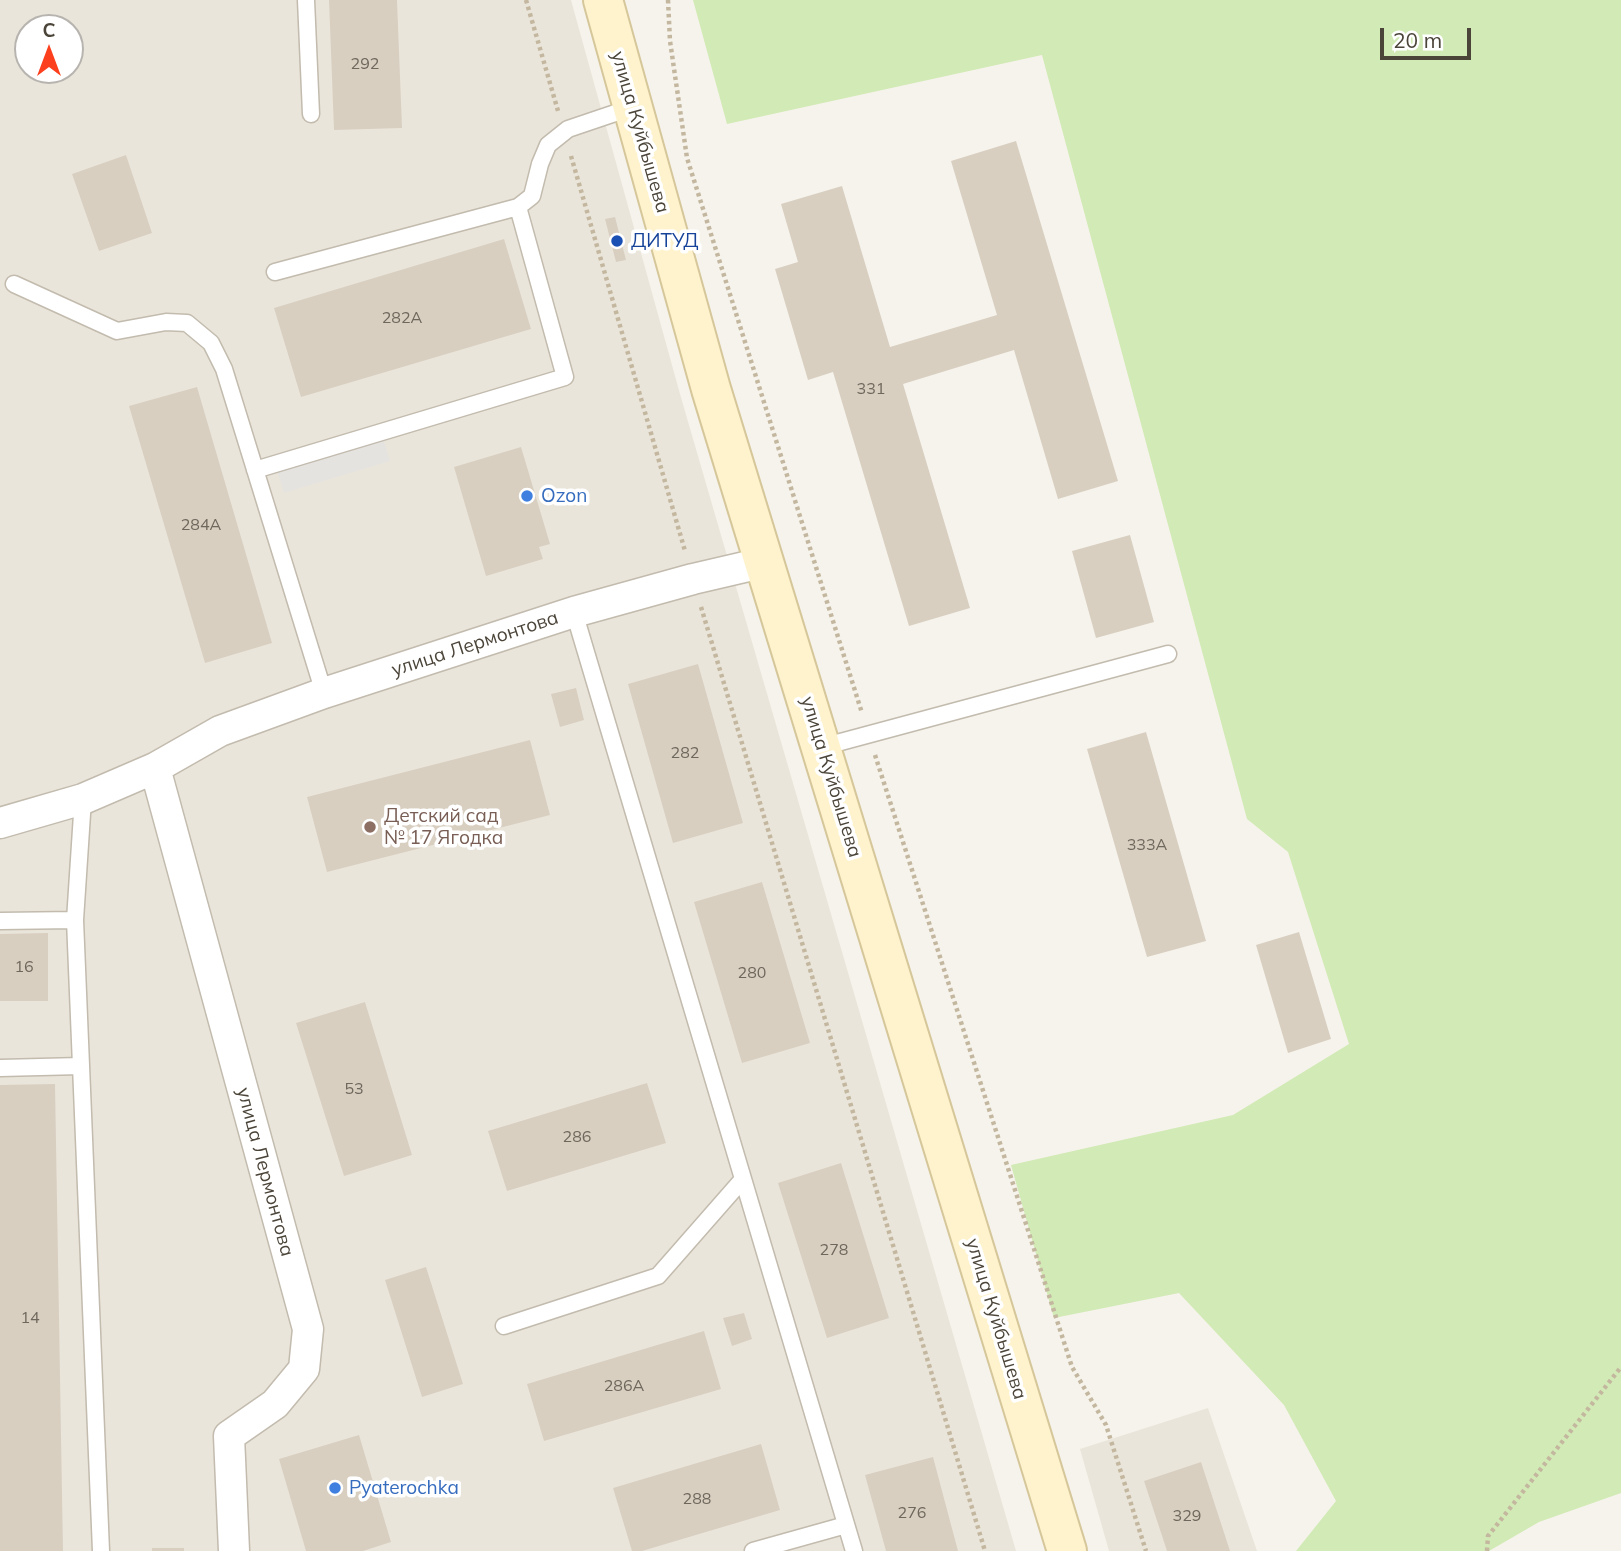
<!DOCTYPE html>
<html>
<head>
<meta charset="utf-8">
<style>
  body { margin:0 }
  #map { position:relative; width:1621px; height:1551px; overflow:hidden; background:#f6f3ec; font-family:Mulish,sans-serif }
  canvas { display:block }
  .north { position:absolute; left:14px; top:14px; width:70px; height:70px; box-sizing:border-box; background:#fff; border:2px solid #b7b4b0; border-radius:50%; rotate:0deg; font-size:19px; font-weight:700; line-height:28px; text-align:center; color:#4b4439 }
  .north::after { content:''; display:block; margin:auto; width:24px; height:32px; background:#fc3f1d; clip-path:polygon(50% 0,100% 100%,50% 72%,0 100%) }
  .scale { position:absolute; left:1380px; top:28px; width:91px; height:32px; box-sizing:border-box; border:4px solid #4b4439; border-top:0; padding-left:9px; font-size:21px; line-height:24px; white-space:nowrap; color:#4b4439; -webkit-text-stroke:5px #fff; paint-order:stroke }
</style>
</head>
<body>
<div id="map">
<canvas width="1621" height="1551"></canvas>
<div class="north">С</div>
<div class="scale">20 m</div>
</div>
<script>
const g = document.querySelector('canvas').getContext('2d');
g.lineJoin = 'round';
function fill(path, color) { g.fillStyle = color; g.fill(path, 'evenodd'); }
function strokePath(path, color, width, dash) { g.strokeStyle = color; g.lineWidth = width; g.lineCap = dash ? 'butt' : 'round'; g.setLineDash(dash || []); g.stroke(path); }
function label(font, color, halo, rows, align = 'center') {
  g.font = font + ' Mulish,sans-serif'; g.lineWidth = 7; g.setLineDash([]); g.textBaseline = 'middle'; g.strokeStyle = halo; g.fillStyle = color; for (const [text, x, y, turn = 0] of rows) {
    g.save(); g.translate(x, y); g.rotate((+turn || 0) * Math.PI / 180); g.textAlign = isNaN(turn) ? turn : align; if (halo) g.strokeText(text, 0, 0); g.fillText(text, 0, 0); g.restore();
  }
}
const residential = new Path2D(`
  M0,0H571L680,394L1016,1551H0ZM28,28H70V70H28Z
  M1208,1408L1257,1551H1109L1080,1449Z`);
const green = new Path2D(`
  M693,0H1621V1493L1539,1522L1489,1551H1296L1336,1501L1284,1405L1179,1293L1054,1318L1011,1165L1233,1115L1349,1044L1288,852L1247,819L1042,55L727,124Z`);
const parking = new Path2D(`
  M383,438L390,461L284,493L277,470Z`);
const building = new Path2D(`
  M329,0H397L402,128L334,130Z
  M1016,141L1118,481L1058,499L1014,350L903,384L970,608L909,626L833,372L808,380L775,269L798,262L781,204L842,186L890,347L997,315L951,161Z
  M126,155L152,233L99,251L72,174Z
  M615,217L626,260L616,262L605,219Z
  M504,239L531,329L301,397L274,308Z
  M197,387L272,643L205,663L129,406Z
  M521,447L550,544L539,547L543,559L486,576L454,467Z
  M1130,535L1154,622L1096,638L1072,551Z
  M698,664L743,823L673,843L628,684Z
  M576,688L584,720L560,727L551,694Z
  M1146,732L1206,941L1147,957L1087,749Z
  M530,740L550,815L327,872L307,797Z
  M762,882L810,1043L742,1063L694,902Z
  M1299,932L1331,1039L1288,1053L1256,945Z
  M48,933V1001H0V934Z
  M365,1002L412,1155L344,1176L296,1023Z
  M647,1083L666,1143L507,1191L488,1131Z
  M55,1084L63,1551H0V1085Z
  M841,1163L889,1318L827,1338L778,1183Z
  M426,1267L463,1384L422,1397L385,1280Z
  M744,1313L752,1339L732,1346L723,1318Z
  M704,1331L721,1389L544,1441L527,1384Z
  M359,1435L391,1542L363,1551H306L279,1459Z
  M761,1444L780,1510L642,1551H632L613,1488Z
  M933,1457L958,1551H886L865,1475Z
  M1201,1462L1230,1551H1167L1144,1481Z
  M152,1548H184V1551H152Z`);
const path = new Path2D(`
  M526,0L558,111
  M668,0L670,41L687,158L862,713
  M571,156L685,551
  M701,607L985,1551
  M875,755L1072,1367L1106,1425L1146,1551
  M1487,1551L1488,1536L1621,1367`);
const lane = new Path2D(`
  M306,0L311,114
  M275,272L518,207
  M14,284L117,331L166,322L187,323L211,343L224,369L324,693
  M255,470L565,377L518,207L532,196L540,164L548,145L568,129L633,107
  M574,612L854,1551
  M822,747L1168,654
  M83,799L75,920L101,1551
  M0,921L75,920
  M0,1068L81,1066
  M504,1326L658,1276L743,1179
  M753,1551L846,1525`);
const street = new Path2D(`
  M155,768L308,1329L304,1369L275,1404L229,1436L234,1551
  M0,823L83,799L155,768L220,731L324,693L574,612L693,579L766,562`);
const secondary = new Path2D(`
  M603,0L711,389L1067,1551`);
const markers = [
  [617,241,7,"#1a4fb4"],
  [527,496,7,"#3f7fe0"],
  [370,827,7,"#8d6e63"],
  [335,1488,7,"#3f7fe0"]
];
const numberNames = [
  ["292",365,64],
  ["282А",402,318],
  ["331",871,389],
  ["284А",201,525],
  ["282",685,753],
  ["333А",1147,845],
  ["16",24,967],
  ["280",752,973],
  ["53",354,1089],
  ["286",577,1137],
  ["278",834,1250],
  ["14",30,1318],
  ["286А",624,1386],
  ["288",697,1499],
  ["276",912,1513],
  ["329",1187,1516]
];
const streetNames = [
  ["улица Куйбышева",640,132,74],
  ["улица Лермонтова",475,644,-18],
  ["улица Куйбышева",831,777,73],
  ["улица Лермонтова",265,1172,75],
  ["улица Куйбышева",996,1319,73]
];
const transitNames = [
  ["ДИТУД",631,241]
];
const shopNames = [
  ["Ozon",541,496],
  ["Pyaterochka",349,1488]
];
const educationNames = [
  ["Детский сад",384,816],
  ["№ 17 Ягодка",384,838]
];
fill(residential, '#eae5da');
fill(green, '#d2eab5');
fill(parking, '#e5e3e0');
fill(building, '#d8cfc1');
strokePath(lane, '#c2bbae', 19);
strokePath(street, '#c2bbae', 33);
strokePath(secondary, '#d6c79b', 42);
strokePath(path, '#c4b79f', 4.5, [3.5, 3.5]);
strokePath(lane, '#fff', 16);
strokePath(street, '#fff', 30);
strokePath(secondary, '#fff3cd', 38);
for (const [x, y, r, color] of markers) { const dot = new Path2D(); dot.arc(x, y, r, 0, 2 * Math.PI); g.fillStyle = color; g.fill(dot); strokePath(dot, '#fff', 2.5); }
label('16px', '#6e675b', null, numberNames);
label('19px', '#4b4439', '#fff', streetNames);
label('19px', '#164399', '#fff', transitNames, 'left');
label('19px', '#366cbe', '#fff', shopNames, 'left');
label('19px', '#785e54', '#fff', educationNames, 'left');
</script>
</body>
</html>
